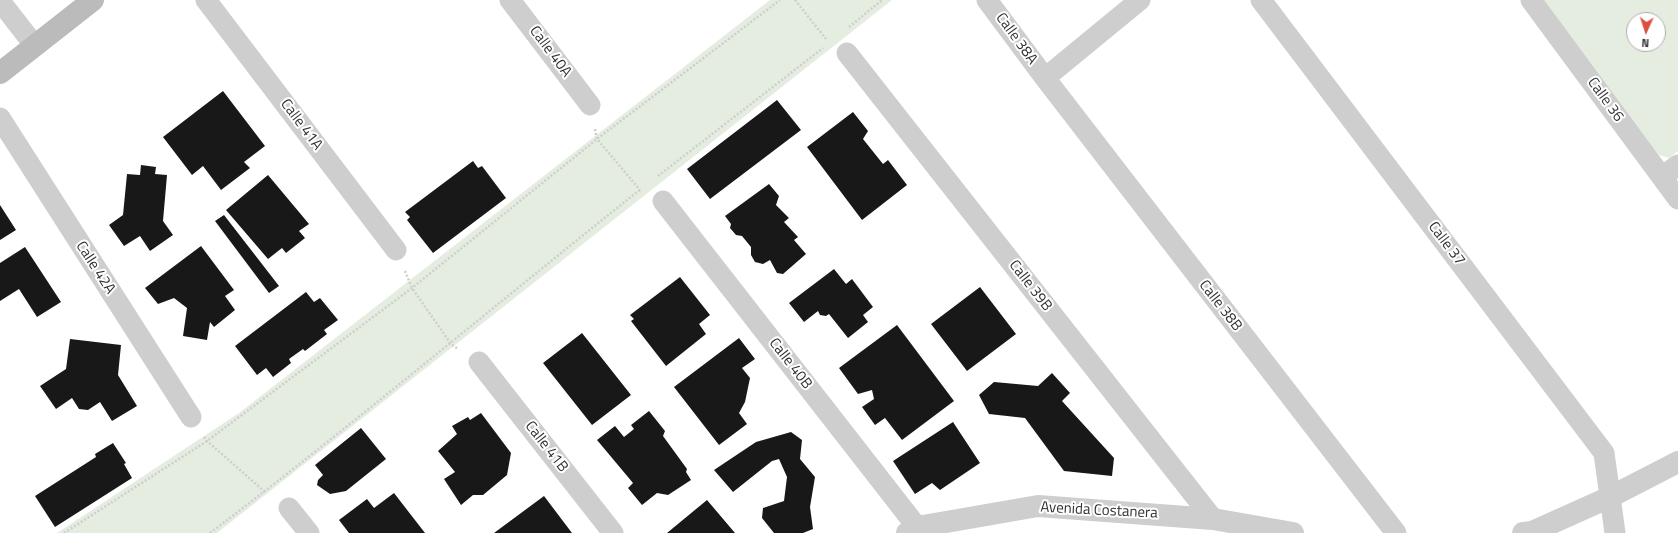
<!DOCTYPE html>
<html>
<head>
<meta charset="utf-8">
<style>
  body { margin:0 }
  #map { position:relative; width:1678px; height:533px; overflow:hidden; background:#fff; font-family:"Titillium Web",sans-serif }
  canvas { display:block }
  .north { position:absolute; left:1626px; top:12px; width:40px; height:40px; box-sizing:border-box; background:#fff; border:1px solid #adadad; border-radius:50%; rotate:183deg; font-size:11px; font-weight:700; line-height:16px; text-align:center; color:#313131 }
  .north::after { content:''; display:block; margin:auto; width:14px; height:18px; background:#dc4f3f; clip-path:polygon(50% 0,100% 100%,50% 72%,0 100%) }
</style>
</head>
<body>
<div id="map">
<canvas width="1678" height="533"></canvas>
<div class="north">N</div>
</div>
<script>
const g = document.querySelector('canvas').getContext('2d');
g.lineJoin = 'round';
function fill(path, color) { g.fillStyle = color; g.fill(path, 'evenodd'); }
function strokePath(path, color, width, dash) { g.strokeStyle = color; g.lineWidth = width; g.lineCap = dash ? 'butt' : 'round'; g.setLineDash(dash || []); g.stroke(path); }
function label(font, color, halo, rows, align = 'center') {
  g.font = font + ' "Titillium Web",sans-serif'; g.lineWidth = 4; g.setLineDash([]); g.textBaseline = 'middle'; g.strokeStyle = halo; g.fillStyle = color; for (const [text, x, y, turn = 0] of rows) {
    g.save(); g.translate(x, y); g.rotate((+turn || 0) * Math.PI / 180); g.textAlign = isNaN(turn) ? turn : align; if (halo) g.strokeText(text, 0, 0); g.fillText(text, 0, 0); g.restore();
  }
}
const green = new Path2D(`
  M770,0H892L217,533H57L239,413Z
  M1538,0H1678V151L1669,158L1659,155ZM1634,20H1658V44H1634Z`);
const building = new Path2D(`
  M223,91L265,146L244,162L250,168L221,190L203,166L192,175L163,137Z
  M777,100L801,130L710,199L687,169Z
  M853,112L868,131L863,139L883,164L888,160L907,185L862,220L807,147Z
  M473,161L478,168L482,166L506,198L433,253L407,220L410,217L405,212Z
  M141,165L156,167L155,174L167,175L163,221L173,235L150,251L140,236L124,246L109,225L123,215L127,174L140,175Z
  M268,175L309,224L299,231L305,238L286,253L282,248L268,259L226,210Z
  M769,184L779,196L776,205L789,218L784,222L798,237L794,240L806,254L783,274L777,273L770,260L763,264L755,262L751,255V247L742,236L736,235L730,228L731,224L725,216Z
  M0,205L16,230L0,240Z
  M224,215L279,286L269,293L215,221Z
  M201,246L234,290L225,296L235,310L214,327L210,322L207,340L183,336L187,308L174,298L158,304L145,288Z
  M25,247L61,302L37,317L19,289L0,301V263Z
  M834,269L846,284L852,279L873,307L863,315L868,322L848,338L829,314L826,316L820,315L818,311L804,322L789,303Z
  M680,277L710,315L699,324L706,334L666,366L631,321L634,319L630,315Z
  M980,287L1016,334L967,371L931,324Z
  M306,292L314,302L320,298L338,320L324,330L327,334L305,351L303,349L289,359L291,363L273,377L266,368L257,375L235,346Z
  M897,325L954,401L902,440L885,418L875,425L862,407L874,399L872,390L858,394L839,368Z
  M582,333L631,395L592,425L543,363Z
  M739,338L755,359L742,368L750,378L745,402L739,413L747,424L719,445L674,387Z
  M70,339L121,345L118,375L137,406L112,421L100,402L88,410L79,409L72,398L56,409L40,386L66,369Z
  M1052,373L1070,393L1062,401L1114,458L1112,476L1064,471L1025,418L989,414L979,395L994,382L1038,386Z
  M649,411L665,431L663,436L687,469L686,472L691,480L668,495L657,493L642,505L628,488L633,483L597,440L615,426L624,437L634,429L631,425Z
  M481,413L511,453L507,475L483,495H473L461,505L444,479L455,472L438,451L457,434L452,426L468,417L470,420Z
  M953,422L980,463L940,490L932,483L915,494L893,461Z
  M361,428L386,459L346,491L330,494L317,485L318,480L323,475L315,465Z
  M791,432L802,440L800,459L815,477L810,507L813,529L803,533H774L762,518L763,508L784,501L787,477L779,459L772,461L733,492L714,470L756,442Z
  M113,443L126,463L124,464L132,478L55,527L35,496L96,457L95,454Z
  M394,493L425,533H349L339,520L367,499L374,508Z
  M544,496L572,533H494Z
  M707,500L735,533H667Z`);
const path = new Path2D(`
  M795,0L826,39
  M849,27L882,0
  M595,129L597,139L640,190
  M658,176L823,48
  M405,271L412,288L451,344L458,349
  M204,437L207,441L265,492
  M64,533L207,441L412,288L597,139L780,0
  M210,533C357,422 497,303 641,189`);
const minor = new Path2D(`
  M206,0L396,250
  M510,0L590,105
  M987,0L1045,78L1396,533
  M1261,0L1604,453L1615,533
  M1531,0L1678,199
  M0,1L35,46
  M847,53L1213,519
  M1045,78L1140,0
  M0,118L191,417
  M1662,177L1678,165
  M663,201L917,527
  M479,362L613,533
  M289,508L309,533`);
const tertiary = new Path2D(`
  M907,533L917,527L1038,506L1213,519L1293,533
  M1523,533L1532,532L1610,497L1678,462`);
const secondary = new Path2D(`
  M0,73L93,0`);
const streetNames = [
  ["Calle 38A",1016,39,54],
  ["Calle 40A",550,52,53],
  ["Calle 36",1605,100,54],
  ["Calle 41A",301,125,53],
  ["Calle 37",1446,244,53],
  ["Calle 42A",95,268,57],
  ["Calle 39B",1030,286,52],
  ["Calle 38B",1220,306,52],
  ["Calle 40B",790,364,52],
  ["Calle 41B",546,447,52],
  ["Avenida Costanera",1099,511,3]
];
fill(green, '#e5ede0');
fill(building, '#181818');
strokePath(path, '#cecece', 2.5, [2, 2]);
strokePath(minor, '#cecece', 21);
strokePath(tertiary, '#cecece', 22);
strokePath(secondary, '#bbb', 22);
label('15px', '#313131', '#fff', streetNames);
</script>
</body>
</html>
